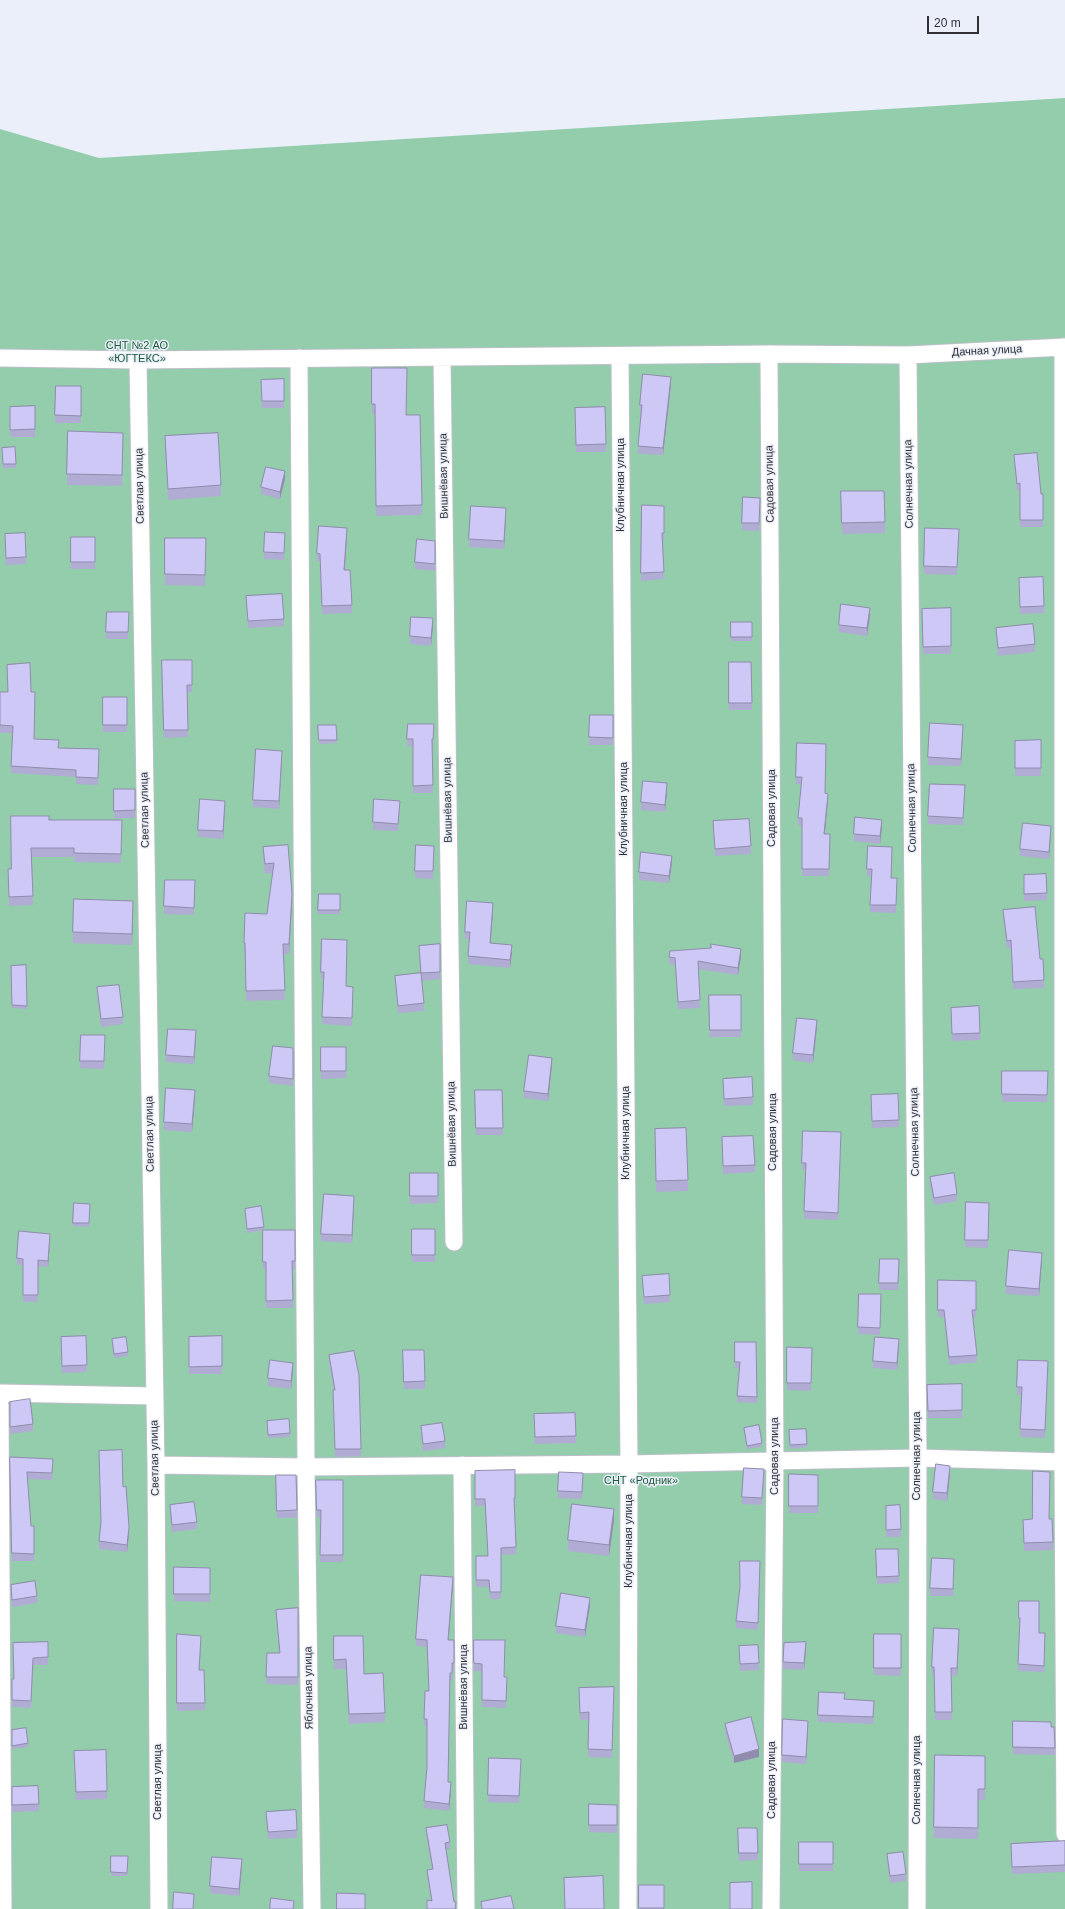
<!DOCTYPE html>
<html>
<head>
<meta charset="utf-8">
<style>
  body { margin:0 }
  #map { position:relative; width:1065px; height:1909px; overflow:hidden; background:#ebeff9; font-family:Arial,sans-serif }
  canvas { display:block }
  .scale { position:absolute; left:927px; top:16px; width:52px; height:18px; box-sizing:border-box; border:2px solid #303135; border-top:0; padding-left:5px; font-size:12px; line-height:14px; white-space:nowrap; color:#303135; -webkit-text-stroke:3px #ebeff9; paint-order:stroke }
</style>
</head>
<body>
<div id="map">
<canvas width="1065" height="1909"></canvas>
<div class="scale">20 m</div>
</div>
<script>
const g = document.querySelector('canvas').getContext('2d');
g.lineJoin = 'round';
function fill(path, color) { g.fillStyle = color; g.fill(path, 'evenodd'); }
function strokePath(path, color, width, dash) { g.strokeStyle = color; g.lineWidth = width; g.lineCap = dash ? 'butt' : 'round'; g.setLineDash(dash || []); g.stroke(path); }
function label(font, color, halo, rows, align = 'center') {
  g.font = font + ' Arial,sans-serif'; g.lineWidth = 3; g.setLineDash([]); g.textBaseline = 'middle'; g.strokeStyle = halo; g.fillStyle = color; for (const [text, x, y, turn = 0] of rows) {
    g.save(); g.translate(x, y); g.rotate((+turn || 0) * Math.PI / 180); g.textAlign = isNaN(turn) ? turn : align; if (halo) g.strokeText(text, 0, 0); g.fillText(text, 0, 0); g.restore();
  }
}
const green = new Path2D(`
  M1065,98V1909H0V129L99,158Z`);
const street = new Path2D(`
  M1063,347V1461L1065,1834
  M769,354L775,1460L771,1909
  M908,355L918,1458L917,1909
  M620,357L629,1464L628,1909
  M0,358L138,360L769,354L908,355L1065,347
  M299,358L306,1467L312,1909
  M442,358L454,1242
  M138,360L156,1465L159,1909
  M0,1393L154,1396
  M0,1405L3,1909
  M156,1465L306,1467L629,1464L918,1458L1065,1462
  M462,1465L466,1909`);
const wall = new Path2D(`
  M372,368L407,415H420L422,515L376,516L375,414H372Z
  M284,379V408H262L261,380Z
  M671,384L663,455L638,454L641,412H640V405Z
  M56,386H81V423H55Z
  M35,406V437H10V407Z
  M605,407L606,452H576L575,408Z
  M68,431L123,433L122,486L67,485Z
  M165,436L221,485V496L168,500L165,447Z
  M15,447L16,468H3L2,448Z
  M1014,455L1041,494H1043V527H1020V491H1017L1014,462Z
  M285,479L280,499L261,494V487Z
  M841,491H884L885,533L842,534Z
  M743,497L760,505L759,531L742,530Z
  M642,505L664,506V540H662L664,579L641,581Z
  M506,516L504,549L469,547V539Z
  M5,534L26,557V564L6,565Z
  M347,536L345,570L352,605V613L322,614L320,561H317V553Z
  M959,536L957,575L924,574V566Z
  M71,537H95V569H71Z
  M165,538H206L205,586L165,585Z
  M285,540L284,560L264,559V552Z
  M435,541V571L415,569V562Z
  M1019,578L1044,606V613L1020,614Z
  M246,596L284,619V626L248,628Z
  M951,608V654H923L922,609Z
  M107,612H129L128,639H106Z
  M870,615L867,636L839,632V625Z
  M731,622H752V641H731Z
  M433,626L431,646L410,644V636Z
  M996,628L1035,644V652L998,656L996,635Z
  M192,660V692H187L188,737L164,738L162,667Z
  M729,662H751L752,710H729Z
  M0,692H31L35,739L59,748L99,749L98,785L76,784V777L11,773L13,733H0Z
  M103,697H127V732H103Z
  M590,715H613V745H589Z
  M408,724H434L433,747H432L433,793H413V746H407Z
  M318,725H336L337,743L319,744Z
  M963,732L961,766L928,765V757Z
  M1041,740V776H1015V741Z
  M797,743L825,793L828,801L824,834H830L829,876H802V826L798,825V818L802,784H796Z
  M282,758L279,809L253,807V800Z
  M114,789L135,810V818H114Z
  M667,791L665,812L641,810V802Z
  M965,793L963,825L928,824V816Z
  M225,808L223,839L198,837V830Z
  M400,808L398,831L373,830V822Z
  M49,820H122L121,863L74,862V857H32L33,905L9,906L8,869H11Z
  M713,821L751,846V854L715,856Z
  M882,827L880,844L854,841V834Z
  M1051,834L1049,859L1020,856V849Z
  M288,845L292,904L289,954H284L285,1000L246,1001L245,953H244V943L267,914L273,873L265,874L263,857V847Z
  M434,846L433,879L415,878V871Z
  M892,854L891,878H897L896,913L870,912L871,876H867V869Z
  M672,863L669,883L639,880V872Z
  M165,880H195L194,915L164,914Z
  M1024,883L1047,893V900L1024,901Z
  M319,894H340V914H318Z
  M493,910L491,943L512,952L510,968L468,964L470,939H465V932Z
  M1003,910L1040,959L1044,980V988L1013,989L1011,948H1007L1003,917Z
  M133,912L132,945L73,943V932Z
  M322,939L346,986L353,994L352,1026L322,1024L324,979H321Z
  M440,944V979L422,981L424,1011L398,1013L395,983V976L420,973L419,946Z
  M670,951L741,956L738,975L698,969L700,1008L678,1009L675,965L669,964Z
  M26,965L27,1009L12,1008L11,966Z
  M97,987L123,1017V1024L101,1027L97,994Z
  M709,995H741V1037H710Z
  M951,1015L980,1033V1040L952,1041Z
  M817,1027L813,1063L793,1060V1053Z
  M81,1035H105L104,1069L80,1068Z
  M196,1038L194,1064L166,1062V1055Z
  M321,1047H346V1078L321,1079Z
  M293,1048V1086L269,1083V1076Z
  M552,1065L548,1101L524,1098V1091Z
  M1002,1071H1048L1047,1102H1002Z
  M723,1079L753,1097V1105L724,1106Z
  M475,1090H502L503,1135H476Z
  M871,1095L899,1120V1127L872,1128Z
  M195,1097L192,1132L164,1130V1122Z
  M655,1129L688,1180V1191L656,1192Z
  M841,1132L838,1220L804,1219L805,1170H802V1163Z
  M722,1144L755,1165V1172L723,1174Z
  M410,1173H438V1203L410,1204Z
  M930,1177L957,1194V1201L934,1205L930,1185Z
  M966,1202L989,1203L988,1248L965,1247Z
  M74,1203L90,1204L89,1227L73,1226Z
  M354,1204L352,1243L321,1241V1234Z
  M245,1209L264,1227V1230H295V1269H293V1308H266V1269H263V1230L247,1233Z
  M412,1229H435V1262H412Z
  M50,1241L48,1267L38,1266V1302H23V1265H17V1258Z
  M880,1259H899L898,1290H879Z
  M1042,1260L1039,1296L1006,1294V1286Z
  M642,1276L670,1295V1302L644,1304Z
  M938,1280L976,1281V1317H973L977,1355V1362L949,1365L944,1317H938Z
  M859,1294H881L880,1335L858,1334Z
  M86,1336L87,1372L62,1373L61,1337Z
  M189,1337L222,1366V1374H189Z
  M112,1339L128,1352V1356L114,1358Z
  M735,1342H756L757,1403L737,1402L739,1368H735Z
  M899,1346L897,1370L873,1368V1361Z
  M787,1347L812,1348L811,1391L787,1390Z
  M403,1350L425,1381V1389H404Z
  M329,1355L361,1449V1456L335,1457L333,1397L334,1390L329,1362Z
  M1018,1360L1048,1368L1045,1438L1020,1437L1022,1395H1017Z
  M293,1370L291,1389L268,1386V1378Z
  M962,1384V1418H928L927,1385Z
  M10,1402L33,1424V1431L10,1434Z
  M575,1413L576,1443L535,1444L534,1414Z
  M267,1424L290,1433V1437L268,1438Z
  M421,1426L445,1441V1448L423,1451L421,1434Z
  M744,1428L762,1443V1447L747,1449L744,1431Z
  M789,1434L807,1444V1447L790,1449Z
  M10,1457L53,1466L52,1480L27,1479L31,1526H34V1561H12Z
  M515,1470V1505H514L516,1554L501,1555V1599H490L489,1587H476V1556H488L485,1506H475V1471Z
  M950,1473L947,1501L933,1499V1492Z
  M789,1474L818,1475V1513H789Z
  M276,1475H296L297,1518H277Z
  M764,1476L762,1505L742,1504V1497Z
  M316,1480H343V1562H320L321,1517H317Z
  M583,1480L582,1499L558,1498V1491Z
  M123,1487L129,1534L127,1552L99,1549V1541Z
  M170,1505L197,1522V1529L172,1532L170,1513Z
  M900,1505L901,1537H886V1506Z
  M1052,1519L1053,1550L1024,1551L1023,1520Z
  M614,1520L609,1556L568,1551V1540Z
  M876,1549H898L899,1583L877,1584Z
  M954,1559L953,1596H930V1588Z
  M760,1561L758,1630L736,1628V1621Z
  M174,1567L210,1568V1602L174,1601Z
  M11,1585L37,1596V1603L12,1607Z
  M453,1585L448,1640L454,1663V1671H452V1680H450L448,1782L451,1790L449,1811L424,1808V1801L427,1767V1726H424L425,1691H429L427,1647L416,1646V1639Z
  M1019,1601L1039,1633H1045L1044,1672L1018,1671L1020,1624H1019Z
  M590,1605L585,1637L556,1633V1626Z
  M298,1608V1685L266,1684L267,1653H279L276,1610Z
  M177,1634L201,1643L199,1670H204L205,1710L177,1711Z
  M874,1634H901V1676L874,1675Z
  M334,1636L364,1674L385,1713V1722L349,1724L346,1669H334Z
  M959,1636L957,1676L951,1675L952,1720H935L934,1674H932V1667Z
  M474,1640L504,1677H507L506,1708L482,1707V1671H474Z
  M48,1642V1665H33L31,1708L12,1707V1679H14Z
  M739,1646L759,1663V1670L740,1671Z
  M806,1649L804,1670L783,1669V1662Z
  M614,1687L612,1758L588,1757L589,1720H580L579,1688Z
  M845,1699L874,1708L873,1724L818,1722V1715Z
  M783,1719L808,1729L806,1764L782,1762Z
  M1013,1721L1054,1727L1055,1755L1013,1754Z
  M725,1724L759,1757L734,1763L725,1731Z
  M12,1730L28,1743V1747L12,1749Z
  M74,1751L107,1791V1799L76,1800Z
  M935,1755L985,1756V1800H978V1839L934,1838Z
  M521,1766L519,1803L488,1802V1795Z
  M12,1787L39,1804V1811L12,1812Z
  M617,1805V1833L589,1832V1825Z
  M266,1812L297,1830V1838L268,1839Z
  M426,1828L450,1842V1849H446L454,1902H456L455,1909H427L431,1900L427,1876V1870L432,1869L426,1834Z
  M738,1828H757L758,1860L739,1861Z
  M1065,1841V1872L1012,1874L1011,1844Z
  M799,1842H833V1871H799Z
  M887,1854L906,1874V1881L890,1883L887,1861Z
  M111,1856H128L127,1876H111Z
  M242,1866L239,1896L210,1893V1886Z
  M639,1885H664V1909H639Z`);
const shadedWall = new Path2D(`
  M671,377V384L663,455V448Z
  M285,471V479L280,499V492Z
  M506,508V516L504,549V541Z
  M347,528V536L344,578V570Z
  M870,608V615L867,636V628Z
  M433,618V626L431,646V638Z
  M963,725V732L961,766V759Z
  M282,751V758L279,809V801Z
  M667,783V791L665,812V805Z
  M828,794V801L824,842V834Z
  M225,801V808L223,839V831Z
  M882,820V827L880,844V836Z
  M1051,826V834L1049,859V852Z
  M672,856V863L669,883V876Z
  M292,894V904L289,954V944Z
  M133,901V912L132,945V934Z
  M493,903V910L490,950V943Z
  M512,945V952L510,968V960Z
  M741,949V956L738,975V968Z
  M817,1020V1027L813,1063V1055Z
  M196,1030V1038L194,1064V1057Z
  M552,1058V1065L548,1101V1094Z
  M195,1090V1097L192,1132V1124Z
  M354,1196V1204L352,1243V1235Z
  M50,1234V1241L48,1267V1261Z
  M1042,1253V1260L1039,1296V1289Z
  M899,1339V1346L897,1370V1363Z
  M293,1363V1370L291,1389V1381Z
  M950,1466V1473L947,1501V1493Z
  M614,1509V1520L609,1556V1545Z
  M129,1527V1534L127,1552V1545Z
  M453,1577V1585L448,1647V1640Z
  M590,1598V1605L585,1637V1630Z
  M959,1629V1636L957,1676V1668Z
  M201,1636V1643L199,1677V1670Z
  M806,1642V1649L804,1670V1663Z
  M808,1721V1729L806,1764V1757Z
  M759,1749V1757L734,1763V1756Z
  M451,1782V1790L449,1811V1804Z
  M242,1859V1866L239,1896V1889Z`);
const building = new Path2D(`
  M372,368H407L406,415H420L422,505L376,506L375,404H372Z
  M643,374L671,377L663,448L638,446L642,405H640Z
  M284,379V401H262L261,380Z
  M56,386H81V416L55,415Z
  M35,406V429L10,430V407Z
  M605,407L606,444L576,445L575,408Z
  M68,431L123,433L122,475L67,474Z
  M218,433L221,485L168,489L165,436Z
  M15,447L16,464H3L2,448Z
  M1037,453L1041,494H1043V520H1020V483L1017,484L1014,455Z
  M266,467L285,471L280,492L261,487Z
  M841,491H884L885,522L842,523Z
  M743,497L760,498L759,523H742Z
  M642,505L664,506V533H662L664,572L641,573Z
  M471,506L506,508L504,541L469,539Z
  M319,526L347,528L344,570H350L352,605L322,606L320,554L317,553Z
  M925,528L959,529L957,567L924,566Z
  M265,532L285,533L284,553L264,552Z
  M25,533L26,557L6,558L5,534Z
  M71,537H95V562H71Z
  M165,538H206L205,575L165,574Z
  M417,539L435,541V564L415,562Z
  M1043,577L1044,606L1020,607L1019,578Z
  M282,594L284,619L248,621L246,596Z
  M841,604L870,608L867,628L839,625Z
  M951,608V646L923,647L922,609Z
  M107,612H129L128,632H106Z
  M411,617L433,618L431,638L410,636Z
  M731,622H752V637H731Z
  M1033,624L1035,644L998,648L996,628Z
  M162,660H192V685H187L188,730H164Z
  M729,662H751L752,703H729Z
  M30,663L31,692H35L34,739L59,740L58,748L99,749L98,778L76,777V770L11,766L13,726L0,725V692H8L7,665Z
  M103,697H127V725H103Z
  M590,715H613V738L589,737Z
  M930,723L963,725L961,759L928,757Z
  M408,724H434L433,739H432L433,785L413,786V739H407Z
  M318,725H336L337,740H319Z
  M1041,740V768H1015V741Z
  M797,743L826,744L825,793L828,794L824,834H830L829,869H802V818H798L802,777H796Z
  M256,749L282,751L279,801L253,800Z
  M643,781L667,783L665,805L641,802Z
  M930,784L965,785L963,818L928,816Z
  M114,789H135V810L114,811Z
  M200,799L225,801L223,831L198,830Z
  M374,799L400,801L398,824L373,822Z
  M11,816H49V820H122L121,854L74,853V848H31L33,896L9,897L8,869H11Z
  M855,817L882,820L880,836L854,834Z
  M749,819L751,846L715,849L713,821Z
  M1023,823L1051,826L1049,852L1020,849Z
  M288,845L292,894L289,944H283L285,990L246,991L245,943H244L245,913L267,914L274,863L265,864L263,847Z
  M416,845L434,846L433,871H415Z
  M868,846L892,847L891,878H897L896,905H870L872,869H867Z
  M641,852L672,856L669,876L639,872Z
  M1046,874L1047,893L1024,894V875Z
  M165,880H195L194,908L164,906Z
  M319,894H340V910H318Z
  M74,899L133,901L132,934L73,932Z
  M467,901L493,903L490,943L512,945L510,960L468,956L470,932H465Z
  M1035,907L1040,959H1043L1044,980L1013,982L1011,940L1007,941L1003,910Z
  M322,939L347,940L346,986L353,987L352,1018L322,1017L324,972H321Z
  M440,944V972L421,973L419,946Z
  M711,944L741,949L738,968L698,961L700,1000L678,1002L675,958L669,957L670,951L711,948Z
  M26,965L27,1006L12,1005L11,966Z
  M421,973L424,1003L398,1006L395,976Z
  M119,985L123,1017L101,1019L97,987Z
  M709,995H741V1030H710Z
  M979,1006L980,1033L952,1034L951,1008Z
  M797,1018L817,1020L813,1055L793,1053Z
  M168,1029L196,1030L194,1057L166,1055Z
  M81,1035H105L104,1061H80Z
  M273,1046L293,1048V1079L269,1076Z
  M321,1047H346V1071H321Z
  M529,1055L552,1058L548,1094L524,1091Z
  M1002,1071H1048L1047,1095L1002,1094Z
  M752,1077L753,1097L724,1099L723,1079Z
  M166,1088L195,1090L192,1124L164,1122Z
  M475,1090H502L503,1128H476Z
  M898,1094L899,1120L872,1121L871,1095Z
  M686,1128L688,1180L656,1181L655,1129Z
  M803,1131L841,1132L838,1213L804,1211L806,1163H802Z
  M753,1136L755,1165L723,1166L722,1137Z
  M410,1173H438V1196H410Z
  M954,1173L957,1194L934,1198L930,1177Z
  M324,1194L354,1196L352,1235L321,1234Z
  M966,1202L989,1203L988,1240H965Z
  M74,1203L90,1204L89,1223H73Z
  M261,1206L264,1227L247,1229L245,1209Z
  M412,1229H435V1255H412Z
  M263,1230H295V1261H292L293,1300L266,1301V1262H263Z
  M19,1231L50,1234L48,1261L38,1260V1295H23V1259L17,1258Z
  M1009,1250L1042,1253L1039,1289L1006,1286Z
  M880,1259H899L898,1283H879Z
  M669,1274L670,1295L644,1297L642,1276Z
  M938,1280L976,1281V1310H972L977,1355L949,1357L944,1310H938Z
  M859,1294H881L880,1328L858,1327Z
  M86,1336L87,1365L62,1366L61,1337Z
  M222,1336V1366L189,1367V1337Z
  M126,1337L128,1352L114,1354L112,1339Z
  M875,1337L899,1339L897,1363L873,1361Z
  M735,1342H756L757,1397L737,1396L740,1362H735Z
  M787,1347L812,1348L811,1383H787Z
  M403,1350H424L425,1381L404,1382Z
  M354,1351L359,1375L361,1449H335L333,1390H335L329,1355Z
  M270,1360L293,1363L291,1381L268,1378Z
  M1018,1360L1048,1361L1045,1430L1020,1429L1022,1387H1017Z
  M962,1384V1410L928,1411L927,1385Z
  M30,1399L33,1424L10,1427V1402Z
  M575,1413L576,1436L535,1437L534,1414Z
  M289,1419L290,1433L268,1435L267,1421Z
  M442,1423L445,1441L423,1444L421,1426Z
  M759,1425L762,1443L747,1446L744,1428Z
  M806,1429L807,1444L790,1445L789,1430Z
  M122,1450L123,1487L126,1486L129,1527L127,1545L99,1541L101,1522L99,1451Z
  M10,1457L53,1459L52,1473L27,1472L31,1526H34V1554L12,1553Z
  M936,1464L950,1466L947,1493L933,1492Z
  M744,1468L764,1469L762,1498L742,1497Z
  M515,1470V1498H514L516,1547L501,1548V1592H490L489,1580H476V1556H488L485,1499H475V1471Z
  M1033,1471L1050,1472L1049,1519H1052L1053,1542L1024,1543L1023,1520L1032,1519Z
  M559,1472L583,1473L582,1492L558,1491Z
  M789,1474L818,1475V1506H789Z
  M276,1475H296L297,1510L277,1511Z
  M316,1480H343V1555H320L321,1510H317Z
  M194,1502L197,1522L172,1525L170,1505Z
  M572,1504L614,1509L609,1545L568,1540Z
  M900,1505L901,1529L886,1530V1506Z
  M876,1549H898L899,1576L877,1577Z
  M932,1558L954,1559L953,1589L930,1588Z
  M740,1561H760L758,1623L736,1621L740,1587Z
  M174,1567L210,1568V1594H174Z
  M421,1575L453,1577L448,1640H454V1663H452V1673H450L448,1782H451L449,1804L424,1801L427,1767V1719H424L425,1691H429L427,1640L416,1639Z
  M35,1581L37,1596L12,1600L11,1585Z
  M561,1593L590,1598L585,1630L556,1626Z
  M1019,1601H1039V1633H1045L1044,1666L1018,1664L1020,1618H1019Z
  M298,1608V1677H266L267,1653H280L276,1610Z
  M934,1628L959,1629L957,1668H951L952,1712H935L934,1667H932Z
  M177,1634L201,1636L199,1670H204L205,1703H177Z
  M874,1634H901V1668H874Z
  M334,1636H363L364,1674L383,1673L385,1713L349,1714L346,1659L334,1660Z
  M474,1640H505L504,1677H507L506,1701L482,1700V1664L474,1663Z
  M48,1642V1657L33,1658L31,1701L12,1700V1679H14L13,1643Z
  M806,1642L804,1663L783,1662L784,1643Z
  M758,1645L759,1663L740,1664L739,1646Z
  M614,1687L612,1750L588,1749L589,1712L580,1713L579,1688Z
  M819,1692L845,1693L844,1699L874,1701L873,1717L818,1715Z
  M751,1717L759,1749L734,1756L725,1724Z
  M783,1719L808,1721L806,1757L782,1755Z
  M1013,1721L1051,1722V1727H1054L1055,1748L1013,1747Z
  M26,1728L28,1743L12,1746V1730Z
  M106,1750L107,1791L76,1792L74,1751Z
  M935,1755L985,1756V1789H978V1828L934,1827Z
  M489,1758L521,1759L519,1796L488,1795Z
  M38,1786L39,1804L12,1805V1787Z
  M589,1804L617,1805V1825H589Z
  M296,1810L297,1830L268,1832L266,1812Z
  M447,1825L450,1842L445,1843L454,1902H456L455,1909H427V1900L432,1901L427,1870L433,1869L426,1828Z
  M738,1828H757L758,1853H739Z
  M1065,1841V1865L1012,1867L1011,1844Z
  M799,1842H833V1864H799Z
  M903,1852L906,1874L890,1876L887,1854Z
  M111,1856H128L127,1873L111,1872Z
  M212,1857L242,1859L239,1889L210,1886Z
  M603,1876L604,1909H565L564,1878Z
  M752,1882V1909H730V1883Z
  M639,1885H664V1908H639Z
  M174,1892L194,1894L193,1909H173Z
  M337,1893L365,1894V1909H337Z
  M511,1896L514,1909H482L481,1902Z
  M271,1898L294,1901L293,1909H270Z`);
const parkNames = [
  ["СНТ №2 АО",137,346],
  ["«ЮГТЕКС»",137,359],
  ["СНТ «Родник»",641,1481]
];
const streetNames = [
  ["Дачная улица",987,351,-3],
  ["Вишнёвая улица",444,476,-91],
  ["Садовая улица",770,484,-91],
  ["Солнечная улица",909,484,-91],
  ["Клубничная улица",621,485,-90],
  ["Светлая улица",140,486,-91],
  ["Вишнёвая улица",448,800,-91],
  ["Садовая улица",772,808,-90],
  ["Солнечная улица",912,808,-91],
  ["Клубничная улица",624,809,-90],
  ["Светлая улица",145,810,-91],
  ["Вишнёвая улица",452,1124,-91],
  ["Садовая улица",773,1132,-90],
  ["Солнечная улица",915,1132,-91],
  ["Клубничная улица",626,1133,-90],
  ["Светлая улица",150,1134,-91],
  ["Садовая улица",775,1456,-90],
  ["Солнечная улица",917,1456,-90],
  ["Светлая улица",155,1458,-91],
  ["Клубничная улица",629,1541,-90],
  ["Вишнёвая улица",464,1687,-90],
  ["Яблочная улица",309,1688,-91],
  ["Садовая улица",772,1780,-90],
  ["Солнечная улица",917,1780,-90],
  ["Светлая улица",158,1782,-90]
];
fill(green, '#93cdac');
strokePath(street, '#bcbfc9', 19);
strokePath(street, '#fff', 17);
fill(wall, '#b1acd4');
fill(shadedWall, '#908cad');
fill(building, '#cec8f7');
strokePath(building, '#908cad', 1);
label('11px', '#1c5c3d', '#ebeff9', parkNames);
label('11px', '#303135', '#ebeff9', streetNames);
</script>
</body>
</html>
